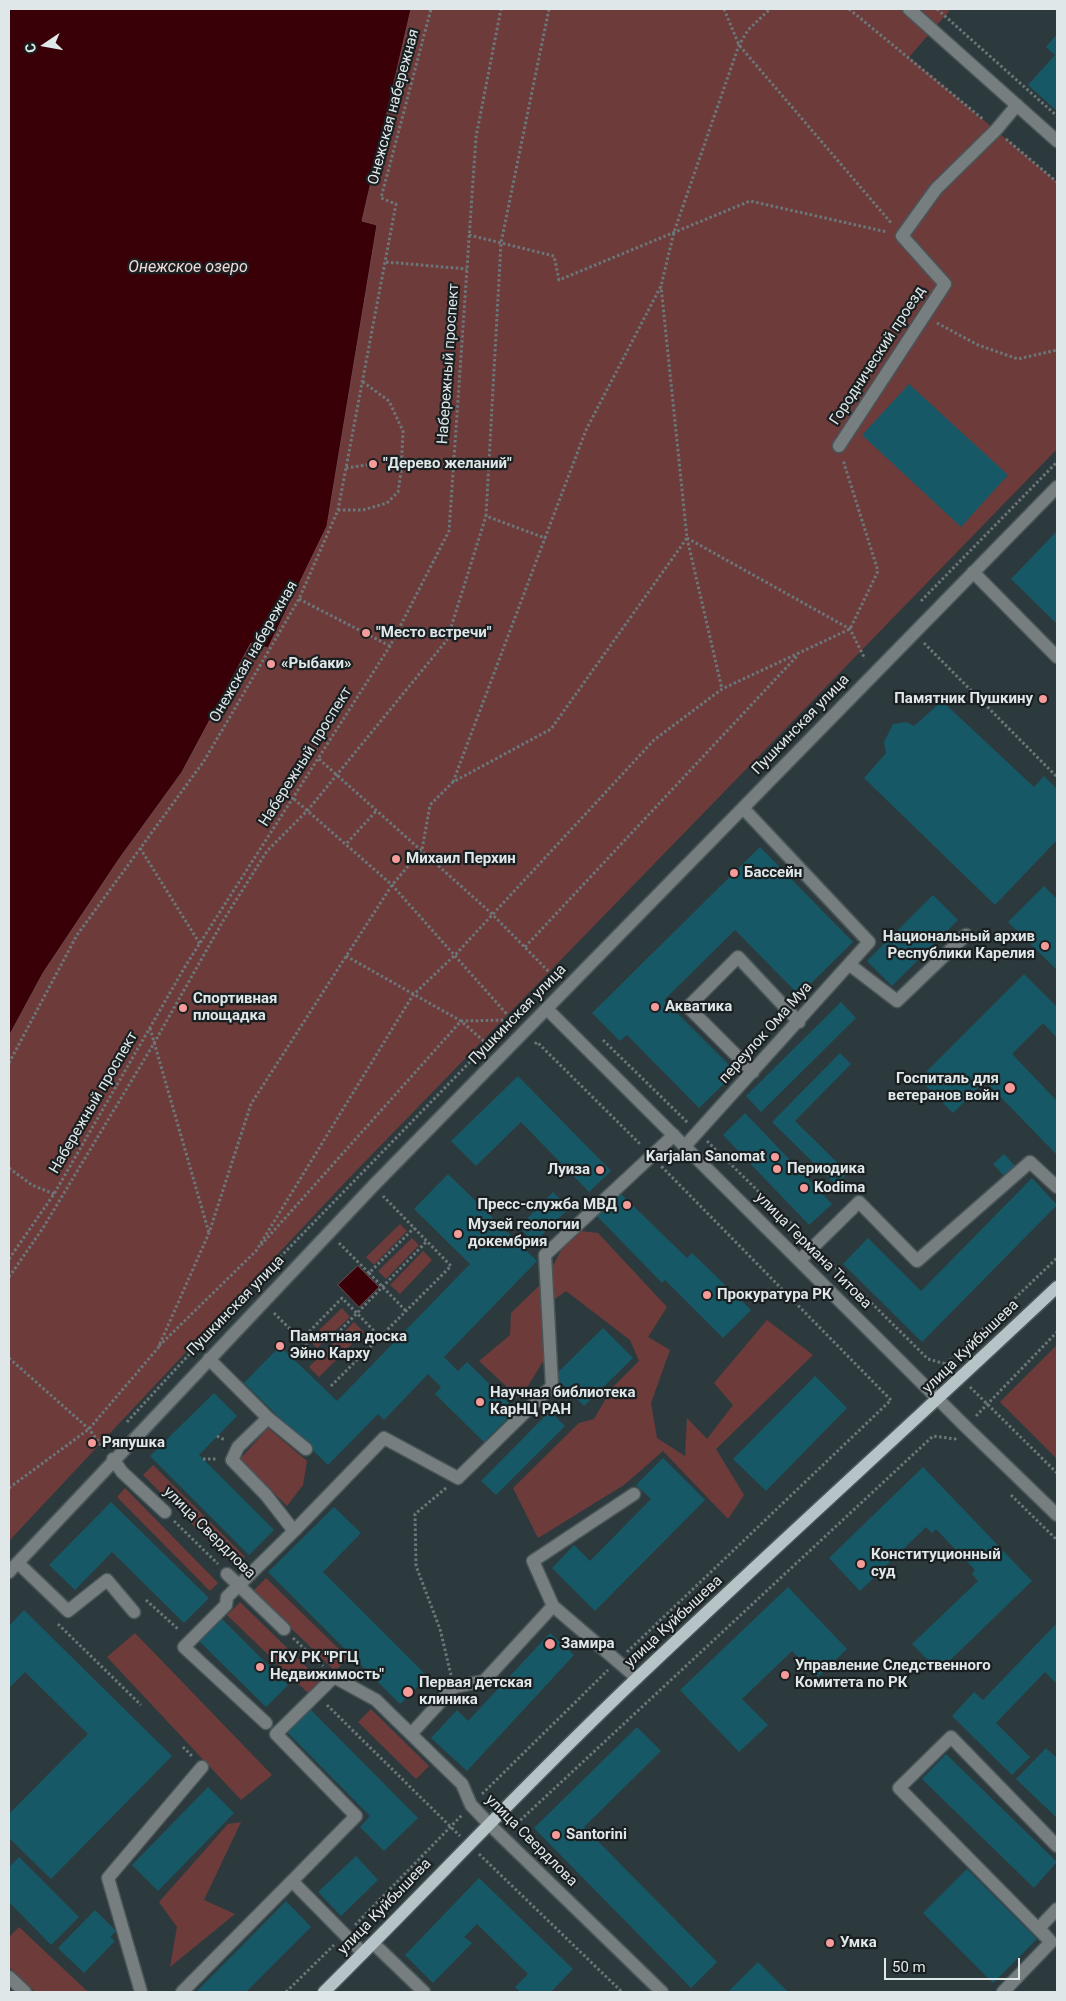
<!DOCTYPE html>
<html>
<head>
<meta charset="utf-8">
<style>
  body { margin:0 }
  #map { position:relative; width:1066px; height:2001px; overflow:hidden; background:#2d3a3d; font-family:Roboto,sans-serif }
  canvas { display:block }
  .frame { position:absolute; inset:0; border:10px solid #dfe7e9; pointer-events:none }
  .north { position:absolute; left:20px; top:20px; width:50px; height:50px; -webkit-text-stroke:4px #1a2021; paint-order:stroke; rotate:258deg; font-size:14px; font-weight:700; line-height:20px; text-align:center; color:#dfe7e9 }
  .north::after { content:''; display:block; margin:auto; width:18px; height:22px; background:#dfe7e9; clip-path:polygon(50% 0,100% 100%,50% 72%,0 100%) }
  .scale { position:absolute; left:884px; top:1958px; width:136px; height:22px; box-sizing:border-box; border:2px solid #dfe7e9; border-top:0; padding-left:6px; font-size:15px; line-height:18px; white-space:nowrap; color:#dfe7e9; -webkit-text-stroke:4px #1a2021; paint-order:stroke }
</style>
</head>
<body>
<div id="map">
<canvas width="1066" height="2001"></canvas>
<div class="frame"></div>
<div class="north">С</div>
<div class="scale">50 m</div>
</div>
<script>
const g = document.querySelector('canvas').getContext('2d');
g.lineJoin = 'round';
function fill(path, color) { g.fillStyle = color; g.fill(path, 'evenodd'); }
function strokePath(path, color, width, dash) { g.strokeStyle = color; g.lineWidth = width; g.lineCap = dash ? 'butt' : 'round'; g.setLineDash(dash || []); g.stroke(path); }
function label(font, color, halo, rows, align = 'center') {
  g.font = font + ' Roboto,sans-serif'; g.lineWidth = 4.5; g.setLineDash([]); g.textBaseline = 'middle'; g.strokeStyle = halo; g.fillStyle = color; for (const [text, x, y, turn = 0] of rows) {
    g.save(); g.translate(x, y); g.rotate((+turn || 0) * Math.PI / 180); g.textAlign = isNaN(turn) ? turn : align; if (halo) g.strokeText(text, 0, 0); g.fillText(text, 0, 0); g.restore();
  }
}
const green = new Path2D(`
  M411,9H951L909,57L1057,182V449L352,1175L9,1541V1036L43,973L119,859L182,772L251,642L268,648L376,225L361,221Z
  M400,1224L407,1231L374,1265L366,1257Z
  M572,1230L598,1233L667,1307L648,1337L670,1350L651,1403L657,1438L685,1456L687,1418L707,1439L733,1405L714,1383L767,1320L813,1355L716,1449L744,1495L728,1519L663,1451L624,1485L538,1538L513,1488L579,1423L594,1419L612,1388L639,1361L630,1340L566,1291L545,1306L547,1355L520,1399L479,1361L510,1335L511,1313L545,1280Z
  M412,1238L419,1245L386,1279L378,1271Z
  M423,1251L432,1260L400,1294L390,1285Z
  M342,1308L350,1317L317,1348L309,1340Z
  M354,1322L364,1332L319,1377L309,1367Z
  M1057,1345V1459L1000,1402Z
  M268,1428L307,1461L303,1485L287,1506L240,1459Z
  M153,1465L245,1557L235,1567L143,1475Z
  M125,1488L218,1583L210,1591L117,1497Z
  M266,1578L348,1658L335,1671L253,1591Z
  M240,1602L322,1682L310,1695L227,1615Z
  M135,1633L272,1775L241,1800L107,1657Z
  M371,1709L429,1766L416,1779L358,1722Z
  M241,1822L204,1900L235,1914L170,1967L177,1927L159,1902L228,1824Z
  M19,1927L86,1990L90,1992H35L9,1967V1937Z`);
const water = new Path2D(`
  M9,9H411L362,221L377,225L327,526L268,648L251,643L182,772L119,859L43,973L9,1036Z
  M358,1266L379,1287L359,1307L338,1285Z`);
const building = new Path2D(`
  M1057,34V111L1028,85L1055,55L1046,47Z
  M909,384L1008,475L961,527L862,435Z
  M1057,531V624L1011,579Z
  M942,701L1034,787L1044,776L1057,789V840L995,905L864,778L886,753L884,742L893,724L906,722L914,726Z
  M760,847L853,942L799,995L735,930L664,1000L736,1072L699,1108L627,1035L620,1041L592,1013Z
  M1044,886L1057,899V970L1008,922Z
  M933,895L958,920L892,986L867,961Z
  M1024,974L1057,1007V1038L1043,1023L1012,1054L1057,1101V1155L985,1081L953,1113L919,1079Z
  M841,1002L856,1018L761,1112L746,1096Z
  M840,1053L851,1064L795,1121L848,1173L836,1185L772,1122Z
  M518,1076L611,1171L589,1192L521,1122L476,1166L451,1141Z
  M745,1113L832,1204L809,1225L723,1135Z
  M1004,1154L1015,1166L1004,1176L993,1164Z
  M448,1174L537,1261L444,1357L458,1371L467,1362L516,1410L484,1442L435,1394L441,1387L428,1374L384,1420L378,1414L328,1465L244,1383L280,1346L337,1401L470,1264L414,1209Z
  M1032,1178L1057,1205L922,1342L843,1264L868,1238L921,1291Z
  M553,1192L569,1208L534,1243L519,1227Z
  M620,1193L687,1258L692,1253L751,1310L723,1338L665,1280L662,1283L597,1216Z
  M603,1328L633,1358L584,1406L554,1376Z
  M815,1376L847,1408L766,1491L733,1459Z
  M214,1393L237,1416L199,1455L274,1530L249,1555L150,1456Z
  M550,1411L565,1426L496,1495L481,1481Z
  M663,1458L705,1500L595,1611L552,1568L574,1545L590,1561L651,1499L636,1485Z
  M923,1467L1032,1581L939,1671L912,1644L978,1581L972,1574L975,1570L936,1529L932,1533L926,1527L860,1591L829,1558Z
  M111,1502L209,1598L184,1623L112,1552L75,1590L49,1565Z
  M334,1507L361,1533L323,1572L428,1677L400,1704L268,1572Z
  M788,1587L847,1649L818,1677L792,1651L742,1699L768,1725L739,1752L680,1690Z
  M24,1610L172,1756L51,1879L9,1838V1814L88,1734L25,1672L9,1688V1626Z
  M221,1618L288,1685L266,1707L199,1641Z
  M1057,1623V1684L1045,1672L996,1723L1030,1757L1012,1775L952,1716L974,1692L983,1700Z
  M550,1633L574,1655L467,1771L431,1738L457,1710L468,1721Z
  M308,1707L418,1818L384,1851L360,1827L370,1816L285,1730Z
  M637,1727L661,1751L584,1827L717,1962L691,1988L534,1828Z
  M1046,1748L1057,1758V1818L1016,1779Z
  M946,1754L1057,1862L1034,1888L922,1779Z
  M208,1787L234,1813L158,1891L132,1865Z
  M356,1856L378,1880L341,1916L318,1892Z
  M19,1857L79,1917L51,1945L9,1902V1867Z
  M967,1869L1037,1939L993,1983L923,1913Z
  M479,1878L573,1969L551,1992H520L515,1987L528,1974L477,1924L464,1937L472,1943L433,1983L405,1955Z
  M286,1901L311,1927L246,1992H196Z
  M95,1910L116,1931L110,1937L115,1941L84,1973L58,1948Z
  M758,1962L788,1992H728Z`);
const path = new Path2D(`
  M549,9L501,243L486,516L545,538L586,430L661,286L674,232L739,45L748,30L770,9
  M724,9L739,45L892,224
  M849,9L984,120
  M937,9L1057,116
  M1006,139L1057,182
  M469,235L554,256L559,280L750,201L887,232
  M386,262L467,269
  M937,323L978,345L1018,359L1057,350
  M346,468L373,464
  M338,510H363L387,503L398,492L401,472L403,431L389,401L363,382
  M687,538L850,629L865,659
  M687,538L722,689
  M299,599L390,646
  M921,601L1057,462
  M924,643L1057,777
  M319,759L491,913L555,978
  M453,782L545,538
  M294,799L392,885L512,1020
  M347,843L377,810
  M140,848L200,944
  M525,947L798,655
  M346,956L461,1021L487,1044
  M150,1028L209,1233
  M603,1040L688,1123
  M535,1044L537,1042L641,1145
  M9,1063L77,935L204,761L299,599L338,510L396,204L381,198L431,9
  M707,1141L804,1236
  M9,1168L32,1185L54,1194
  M339,1243L369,1273L414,1228
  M261,1245L461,1021L512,1020
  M825,1257L928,1359L946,1364L949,1367
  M9,1259L54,1194L186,965L390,646L449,531L476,137L501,9
  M369,1273L406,1311
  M9,1277L43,1228L153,1045L223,921L267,851L308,810L447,640L486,516
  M274,1313L301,1340L342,1298L380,1337
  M330,1341L427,1241
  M159,1346L256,1251L413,995L456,954L654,740L722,689L850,629L878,571L843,460
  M296,1356L307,1346L301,1340
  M9,1358L89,1429L104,1449
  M946,1364L1057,1258
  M331,1386L451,1266L383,1196
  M970,1387L1057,1473
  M976,1416L1057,1332
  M127,1422L252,1286L504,1027
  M217,1436L225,1440
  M203,1459H217
  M9,1488L89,1429L158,1348L209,1233L251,1104L392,885L422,850L430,805L453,782L551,729L687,538L661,286
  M446,1488L415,1514L416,1566L440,1629L451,1675
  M1011,1495L1057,1540
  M174,1521L218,1564
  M146,1600L179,1630
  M58,1624L141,1705
  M293,1638L323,1666
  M627,1652L891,1400L661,1166
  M327,1705L460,1836
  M183,1747L193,1757
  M482,1794L608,1670
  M513,1827L933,1436L955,1439L957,1437
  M479,1854L622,1992
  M355,1925L462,1815
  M286,1992L334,1945`);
const minor = new Path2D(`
  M909,9L1057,141
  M839,446L945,284L902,236L936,189L996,130L1017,105
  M973,572L1057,657
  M850,965L897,1001L966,935
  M547,1009L966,1427L1057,1515
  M753,1072L688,1007L738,957L799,1022
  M685,1146L869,942L743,808
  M800,1260L859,1202L917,1261L1030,1162L1057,1187
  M209,1359L268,1418L238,1447L232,1460L266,1495L294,1531
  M268,1418L306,1449
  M113,1459L122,1472L165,1512
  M18,1563L68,1611L107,1580L134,1612
  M9,1572L374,1185L1057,487
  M227,1574L284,1629
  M553,1606L533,1561L634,1494
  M266,1723L184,1647L226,1605L227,1597L294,1531L384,1438L458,1478L552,1386L545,1255L674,1135
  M411,1734L454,1687L484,1681L553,1606L637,1678
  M1051,1942L899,1788L951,1737L1057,1846
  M373,1943L424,1992
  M363,1953L292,1881L356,1816L276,1734L334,1677L376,1700L462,1784L471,1805L489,1824L662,1992
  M9,1977L25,1992
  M141,1992L108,1878L202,1767
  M182,1992L292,1881
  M1003,1992L1051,1942L1039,1928L1057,1909`);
const major = new Path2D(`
  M324,1992C429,1888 530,1779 638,1677C776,1546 918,1418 1057,1287`);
const markers = [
  [373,464,5,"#f59b9a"],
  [366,633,5,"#f59b9a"],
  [271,664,5,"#f59b9a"],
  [1043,699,5,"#f59b9a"],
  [396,859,5,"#f59b9a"],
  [734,873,5,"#f59b9a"],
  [1045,946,5,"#f59b9a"],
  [655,1007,5,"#f59b9a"],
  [183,1008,5,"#f59b9a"],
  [1010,1088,6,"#f59b9a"],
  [775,1157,5,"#f59b9a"],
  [777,1169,5,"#f59b9a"],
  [600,1170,5,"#f59b9a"],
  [804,1188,5,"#f59b9a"],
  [627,1205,5,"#f59b9a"],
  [458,1234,5,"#f59b9a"],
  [707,1295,5,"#f59b9a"],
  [280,1346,5,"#f59b9a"],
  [480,1402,5,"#f59b9a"],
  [92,1443,5,"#f59b9a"],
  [861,1564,5,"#f59b9a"],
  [550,1644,6,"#f59b9a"],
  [260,1667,5,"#f59b9a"],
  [785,1675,5,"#f59b9a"],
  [408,1692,6,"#f59b9a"],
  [556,1835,5,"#f59b9a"],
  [830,1943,5,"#f59b9a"]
];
const streetNames = [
  ["Онежская набережная",394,107,-75],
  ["Городнический проезд",878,356,-57],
  ["Набережный проспект",449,364,-86],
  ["Онежская набережная",254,652,-60],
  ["Пушкинская улица",801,725,-46],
  ["Набережный проспект",306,757,-58],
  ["Пушкинская улица",518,1015,-46],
  ["переулок Ома Муа",766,1033,-48],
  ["Набережный проспект",94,1103,-60],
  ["улица Германа Титова",813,1251,45],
  ["Пушкинская улица",236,1306,-46],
  ["улица Куйбышева",971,1347,-44],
  ["улица Свердлова",209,1533,45],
  ["улица Куйбышева",674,1622,-43],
  ["улица Свердлова",531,1841,45],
  ["улица Куйбышева",385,1907,-46]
];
const poiNames = [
  ["\"Дерево желаний\"",383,464],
  ["\"Место встречи\"",376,633],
  ["«Рыбаки»",281,664],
  ["Памятник Пушкину",1033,699,"right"],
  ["Михаил Перхин",406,859],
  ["Бассейн",744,873],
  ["Национальный архив",1035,937,"right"],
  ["Республики Карелия",1035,954,"right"],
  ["Спортивная",193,999],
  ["площадка",193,1016],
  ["Акватика",665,1007],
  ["Госпиталь для",999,1079,"right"],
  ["ветеранов войн",999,1096,"right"],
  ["Karjalan Sanomat",765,1157,"right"],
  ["Периодика",787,1169],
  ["Луиза",590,1170,"right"],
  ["Kodima",814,1188],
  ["Пресс-служба МВД",617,1205,"right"],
  ["Музей геологии",468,1225],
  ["докембрия",468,1242],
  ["Прокуратура РК",717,1295],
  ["Памятная доска",290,1337],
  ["Эйно Карху",290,1354],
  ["Научная библиотека",490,1393],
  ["КарНЦ РАН",490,1410],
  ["Ряпушка",102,1443],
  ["Конституционный",871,1555],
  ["суд",871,1572],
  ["Замира",561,1644],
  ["ГКУ РК \"РГЦ",270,1658],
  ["Недвижимость\"",270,1675],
  ["Управление Следственного",795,1666],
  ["Комитета по РК",795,1683],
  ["Первая детская",419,1683],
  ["клиника",419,1700],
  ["Santorini",566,1835],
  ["Умка",840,1943]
];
const waterNames = [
  ["Онежское озеро",188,268]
];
fill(green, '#6e3b3b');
fill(water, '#3a0007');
strokePath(water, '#6c454b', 1);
fill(building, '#175866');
strokePath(minor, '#495659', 15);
strokePath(major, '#495659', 15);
strokePath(path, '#6b7779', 3, [2.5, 2.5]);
strokePath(minor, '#777e7f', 12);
strokePath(major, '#b6c3c7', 12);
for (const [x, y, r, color] of markers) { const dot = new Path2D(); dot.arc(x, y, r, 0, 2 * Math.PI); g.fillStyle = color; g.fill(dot); strokePath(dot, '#1a2021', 2); }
label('15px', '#dfe7e9', '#1a2021', streetNames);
label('bold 15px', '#dfe7e9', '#1a2021', poiNames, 'left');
label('italic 16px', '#f2d9d8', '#1a2021', waterNames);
</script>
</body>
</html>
